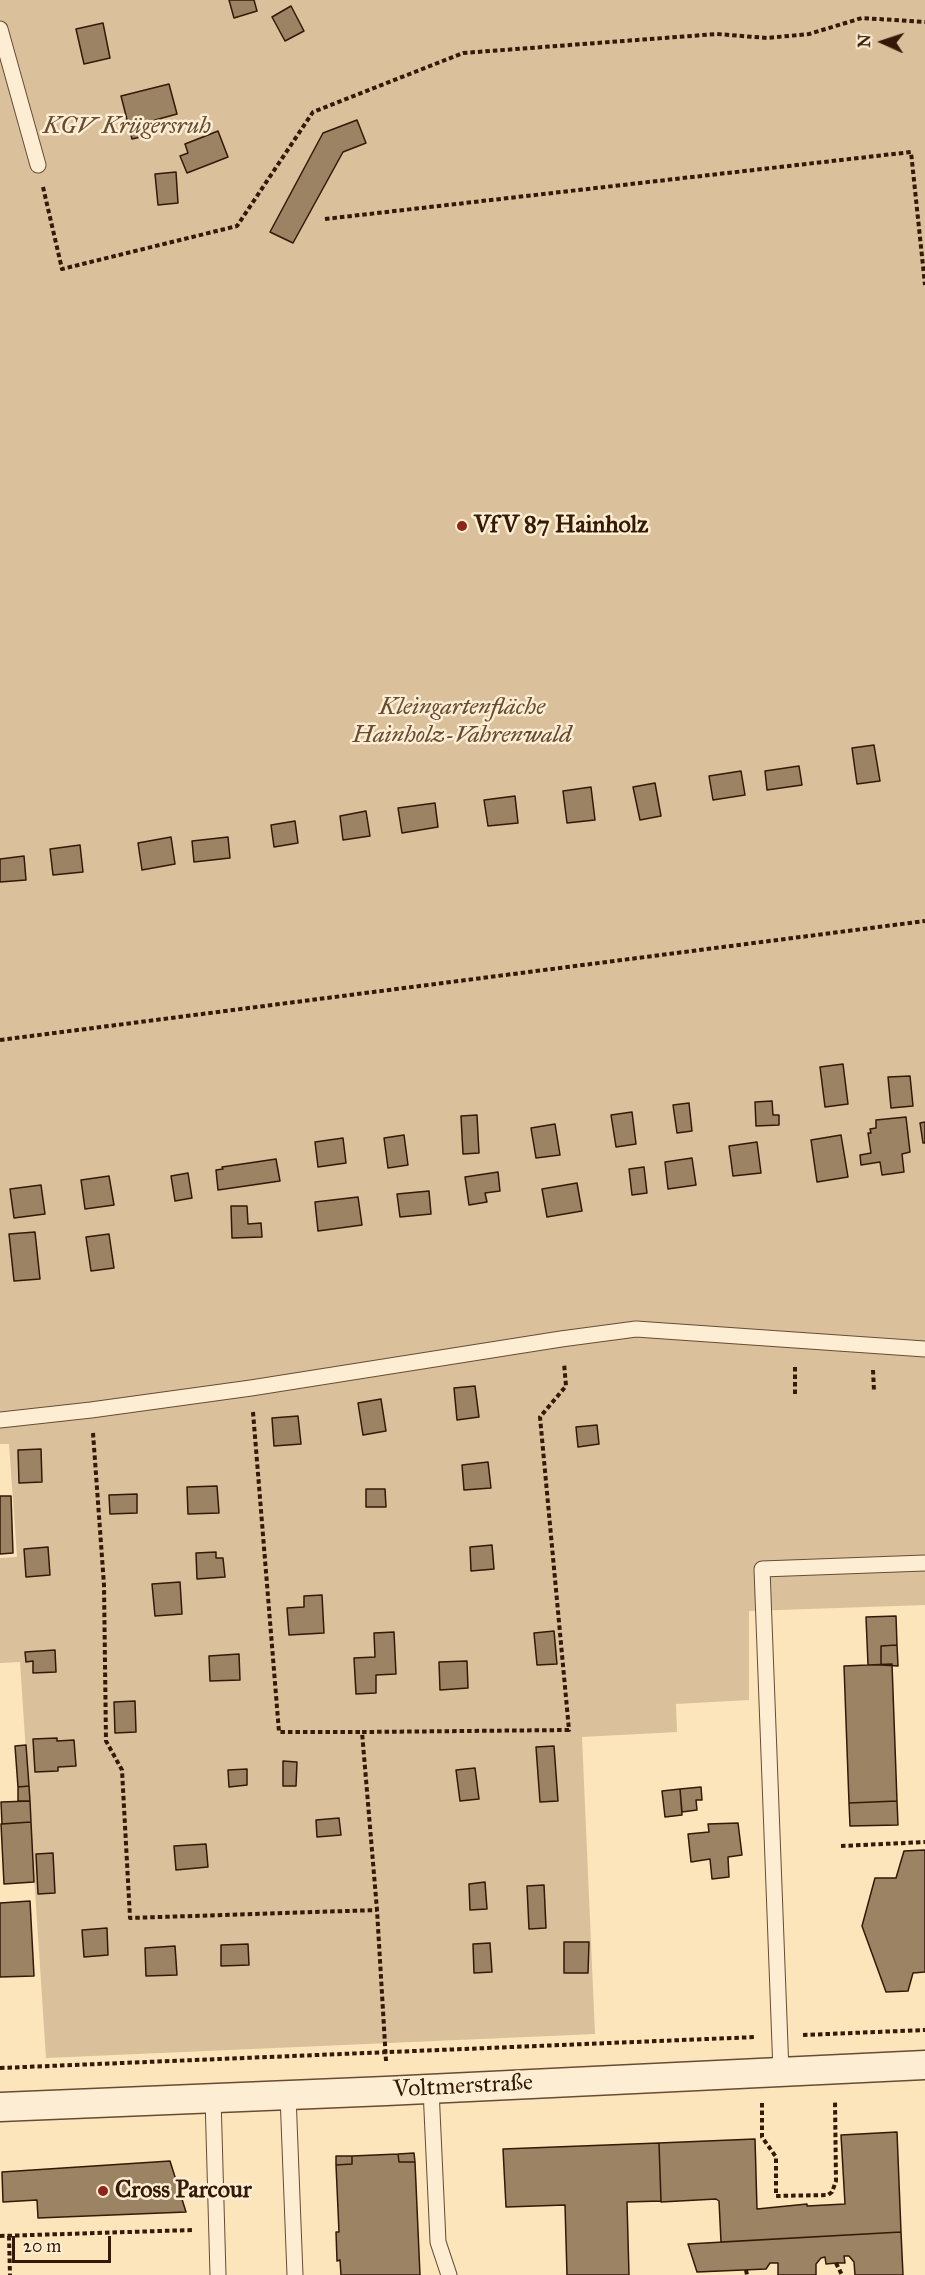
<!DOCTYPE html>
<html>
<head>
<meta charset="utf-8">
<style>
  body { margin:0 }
  #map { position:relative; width:925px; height:2275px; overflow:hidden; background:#fce4bb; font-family:"IM FELL Great Primer",serif }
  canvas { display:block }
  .north { position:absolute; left:853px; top:12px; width:60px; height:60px; -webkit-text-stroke:4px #fdedd3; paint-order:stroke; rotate:273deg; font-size:16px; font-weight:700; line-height:24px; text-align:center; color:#341906 }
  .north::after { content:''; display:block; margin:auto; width:21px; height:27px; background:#341906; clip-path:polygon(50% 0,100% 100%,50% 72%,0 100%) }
  .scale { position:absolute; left:12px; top:2236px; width:99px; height:27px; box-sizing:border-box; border:3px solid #341906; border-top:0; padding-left:8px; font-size:18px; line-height:21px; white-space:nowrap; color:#341906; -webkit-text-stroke:4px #fdedd3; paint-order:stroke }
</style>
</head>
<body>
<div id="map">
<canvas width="925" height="2275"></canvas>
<div class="north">N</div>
<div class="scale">20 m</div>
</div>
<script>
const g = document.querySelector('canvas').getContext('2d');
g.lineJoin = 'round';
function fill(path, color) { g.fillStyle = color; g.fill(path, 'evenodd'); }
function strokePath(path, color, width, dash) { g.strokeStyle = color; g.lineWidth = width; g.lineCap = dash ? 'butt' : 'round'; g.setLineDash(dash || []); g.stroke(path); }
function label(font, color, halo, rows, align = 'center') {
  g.font = font + ' "IM FELL Great Primer",serif'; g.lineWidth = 5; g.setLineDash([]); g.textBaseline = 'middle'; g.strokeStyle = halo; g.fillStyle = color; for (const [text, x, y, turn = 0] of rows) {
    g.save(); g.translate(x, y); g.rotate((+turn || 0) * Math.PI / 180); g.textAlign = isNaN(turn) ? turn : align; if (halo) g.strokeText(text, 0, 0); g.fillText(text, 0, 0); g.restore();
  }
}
const green = new Path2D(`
  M0,0H925V1605L749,1611V1700L676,1704L677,1732L582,1737L595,2034L46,2058L20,1662L0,1663V1558L17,1557L9,1444H0Z`);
const building = new Path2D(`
  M229,0H254L257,11L234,18Z
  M291,6L304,31L285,41L272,17Z
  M103,23L110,58L84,64L76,29Z
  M169,84L177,114L155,120L158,133L132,139L121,96Z
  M357,120L366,143L343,152L293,243L270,232L323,133Z
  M218,131L228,157L187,173L180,156L188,153L185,144Z
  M176,172L178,203L158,205L155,174Z
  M874,745L880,781L857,784L852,748Z
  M799,766L802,785L767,790L765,771Z
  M741,771L745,795L713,800L709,776Z
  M655,783L661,816L640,820L633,787Z
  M591,787L595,820L567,823L563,791Z
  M515,796L518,823L488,826L484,800Z
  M435,803L438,827L402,833L398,808Z
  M366,811L370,836L343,840L340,816Z
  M295,821L298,843L274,847L271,825Z
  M171,837L175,864L142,870L138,843Z
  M228,837L230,858L194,862L192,841Z
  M80,845L83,872L53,875L50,849Z
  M24,856L26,880L0,882V859Z
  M843,1064L848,1104L825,1107L820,1067Z
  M910,1076L913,1106L891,1108L888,1077Z
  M772,1101L773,1115H779V1125L756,1126L755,1102Z
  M689,1103L692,1131L677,1133L673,1105Z
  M632,1112L636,1144L616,1147L611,1115Z
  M477,1115L479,1153L463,1154L461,1116Z
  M906,1117L910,1152L902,1154L904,1172L882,1175L880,1162L861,1165L860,1155L871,1153L868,1133H871L870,1129L876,1128V1120Z
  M925,1122V1143H923L920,1123Z
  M555,1124L560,1155L536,1158L531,1128Z
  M404,1135L408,1165L388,1168L384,1138Z
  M841,1135L848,1177L817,1182L811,1140Z
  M343,1138L346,1163L318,1167L315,1142Z
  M757,1142L761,1173L733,1176L729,1146Z
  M692,1158L696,1185L668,1189L665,1162Z
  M276,1159L280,1181L218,1190L216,1170L223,1169L222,1167Z
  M644,1167L647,1193L632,1195L629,1169Z
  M498,1172L500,1191L485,1193L487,1202L469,1205L465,1177Z
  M188,1173L192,1198L175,1201L171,1176Z
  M109,1176L114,1205L85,1209L81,1180Z
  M577,1183L582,1211L547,1217L542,1189Z
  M41,1185L45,1214L14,1218L10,1189Z
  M429,1191L431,1214L400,1217L397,1194Z
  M358,1197L362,1225L318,1231L315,1202Z
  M231,1206H247L248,1224L261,1223L262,1237L232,1238Z
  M35,1232L40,1279L14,1281L9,1234Z
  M109,1234L114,1268L91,1271L86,1237Z
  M475,1386L479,1417L457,1420L454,1388Z
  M381,1399L386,1431L363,1435L358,1403Z
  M298,1416L301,1444L274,1446L272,1418Z
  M597,1425L599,1444L578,1447L576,1427Z
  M41,1449L42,1482L19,1483L18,1450Z
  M488,1462L491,1488L464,1490L462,1465Z
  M217,1486L219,1513L188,1514L187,1487Z
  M366,1489H385L386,1507H366Z
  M137,1494V1513L110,1514L109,1495Z
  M0,1496H11L13,1553L0,1554Z
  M492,1545L494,1569L471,1571L470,1547Z
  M48,1547L50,1575L26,1577L24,1549Z
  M216,1552V1558H223L225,1577L197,1579L196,1553Z
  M180,1582L182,1614L155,1616L152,1584Z
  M322,1595L324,1633L289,1635L287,1608L304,1607V1596Z
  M896,1616L897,1645L881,1646V1665H868L866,1617Z
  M554,1631L557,1664L537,1665L534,1633Z
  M394,1632L396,1674L376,1675V1693L356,1694L354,1658L375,1657L374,1633Z
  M897,1645L898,1666L881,1665V1646Z
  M55,1650L56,1672L33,1673V1661L26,1662L25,1652Z
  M239,1654L240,1680L210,1681L209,1656Z
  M467,1661L468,1688L440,1690L439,1662Z
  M892,1664L897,1801L849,1803L844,1666Z
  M135,1701L136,1732L115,1733L114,1702Z
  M57,1738V1741L74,1740L76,1766L58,1767V1771L35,1772L33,1739Z
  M26,1745L29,1786L18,1787L15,1746Z
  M554,1746L558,1801L540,1802L536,1747Z
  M283,1761L297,1762L296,1786H283Z
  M475,1768L479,1799L460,1801L456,1770Z
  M247,1769V1785L229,1787L228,1770Z
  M29,1786L30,1801H18V1787Z
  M701,1787L702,1800H696L697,1810L682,1812L680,1789Z
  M680,1789L682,1815L665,1817L662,1791Z
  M30,1801L31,1822L2,1824L1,1802Z
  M897,1801L898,1825L850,1826L849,1803Z
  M339,1818L341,1835L317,1837L316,1820Z
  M31,1822L34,1882L4,1884L1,1824Z
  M738,1823L742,1855L728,1857L729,1877L712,1879L710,1859L691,1862L688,1834L709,1832L708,1824Z
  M206,1844L208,1867L176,1870L174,1846Z
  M925,1850V1972L913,1973L908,1991L886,1992L862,1926L875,1878H896L904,1851Z
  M53,1853L55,1893L38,1894L36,1854Z
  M485,1882L487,1909L470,1910L469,1884Z
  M544,1885L546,1928L529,1929L527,1886Z
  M30,1901L34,1976L0,1977V1903Z
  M107,1928L108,1955L84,1957L82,1930Z
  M564,1942H589L588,1973H564Z
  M490,1943L492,1972L474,1973L473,1944Z
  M248,1944L249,1965L221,1966V1945Z
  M175,1946L177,1975L146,1976L145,1948Z
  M897,2132L901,2232L721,2242L719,2201L716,2199L661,2202L659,2143L755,2139L757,2209L807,2204V2206L845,2204L841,2135Z
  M659,2143L661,2201L627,2202L629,2275H567L565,2205L506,2207L503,2149Z
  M414,2153L415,2162H399L398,2154Z
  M398,2154L399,2162H415L420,2275H341L340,2260L337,2261L336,2232H339L336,2165L352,2164V2156Z
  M336,2156H352V2164L336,2165Z
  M170,2161L186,2212L38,2218L37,2200L3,2202L2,2172Z
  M901,2232L903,2275H855L854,2262L849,2256H844L845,2263H836L826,2264L825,2257L821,2258L816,2264V2275H778V2263H770L766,2269L697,2272L688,2244Z`);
const path = new Path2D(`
  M43,187L62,269L237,226L313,112L463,53L717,34L767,38L809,34L862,18L925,22
  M325,219L911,152L925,285
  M0,1040L925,921
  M873,1370L874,1391
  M795,1394V1364
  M253,1412L279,1732H362
  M93,1433L104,1585L106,1741L122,1770L130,1918L377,1910
  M841,1846L925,1842
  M803,2035L925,2030
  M386,2061L377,1910L362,1732L569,1730L540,1417L566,1386L564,1363
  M0,2068L756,2037
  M762,2103V2137L776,2157V2196L828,2195L832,2192L836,2181L835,2100
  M0,2236L192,2230
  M9,2236L10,2275
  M836,2263L842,2275
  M746,2270L747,2275`);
const service = new Path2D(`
  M0,29L38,165
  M0,1420L91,1410L251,1388L561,1339L636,1329L925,1349
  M781,2072L762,1569L925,1563
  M431,2089L438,2242L449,2275
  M288,2095L295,2275
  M213,2097L218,2275`);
const minor = new Path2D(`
  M0,2107L386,2091L925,2065`);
const markers = [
  [462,526,6,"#8f2418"],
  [103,2191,6,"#8f2418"]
];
const parkNames = [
  ["KGV Krügersruh",127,127],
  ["Kleingartenfläche",462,708],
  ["Hainholz-Vahrenwald",462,736]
];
const poiNames = [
  ["VfV 87 Hainholz",474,526],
  ["Cross Parcour",115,2191]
];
const streetNames = [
  ["Voltmerstraße",463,2087,-3]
];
fill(green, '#dac19c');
fill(building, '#9c8364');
strokePath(building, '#341906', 1.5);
strokePath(service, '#664c33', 17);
strokePath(minor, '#664c33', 31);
strokePath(path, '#341906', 4, [4.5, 3]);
strokePath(service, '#fdedd3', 15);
strokePath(minor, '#fdedd3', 28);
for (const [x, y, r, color] of markers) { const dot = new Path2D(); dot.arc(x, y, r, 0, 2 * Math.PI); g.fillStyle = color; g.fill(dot); strokePath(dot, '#fdedd3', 2); }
label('italic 24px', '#664b33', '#fdedd3', parkNames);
label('bold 24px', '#341906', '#fdedd3', poiNames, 'left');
label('24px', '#341906', '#fdedd3', streetNames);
</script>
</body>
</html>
